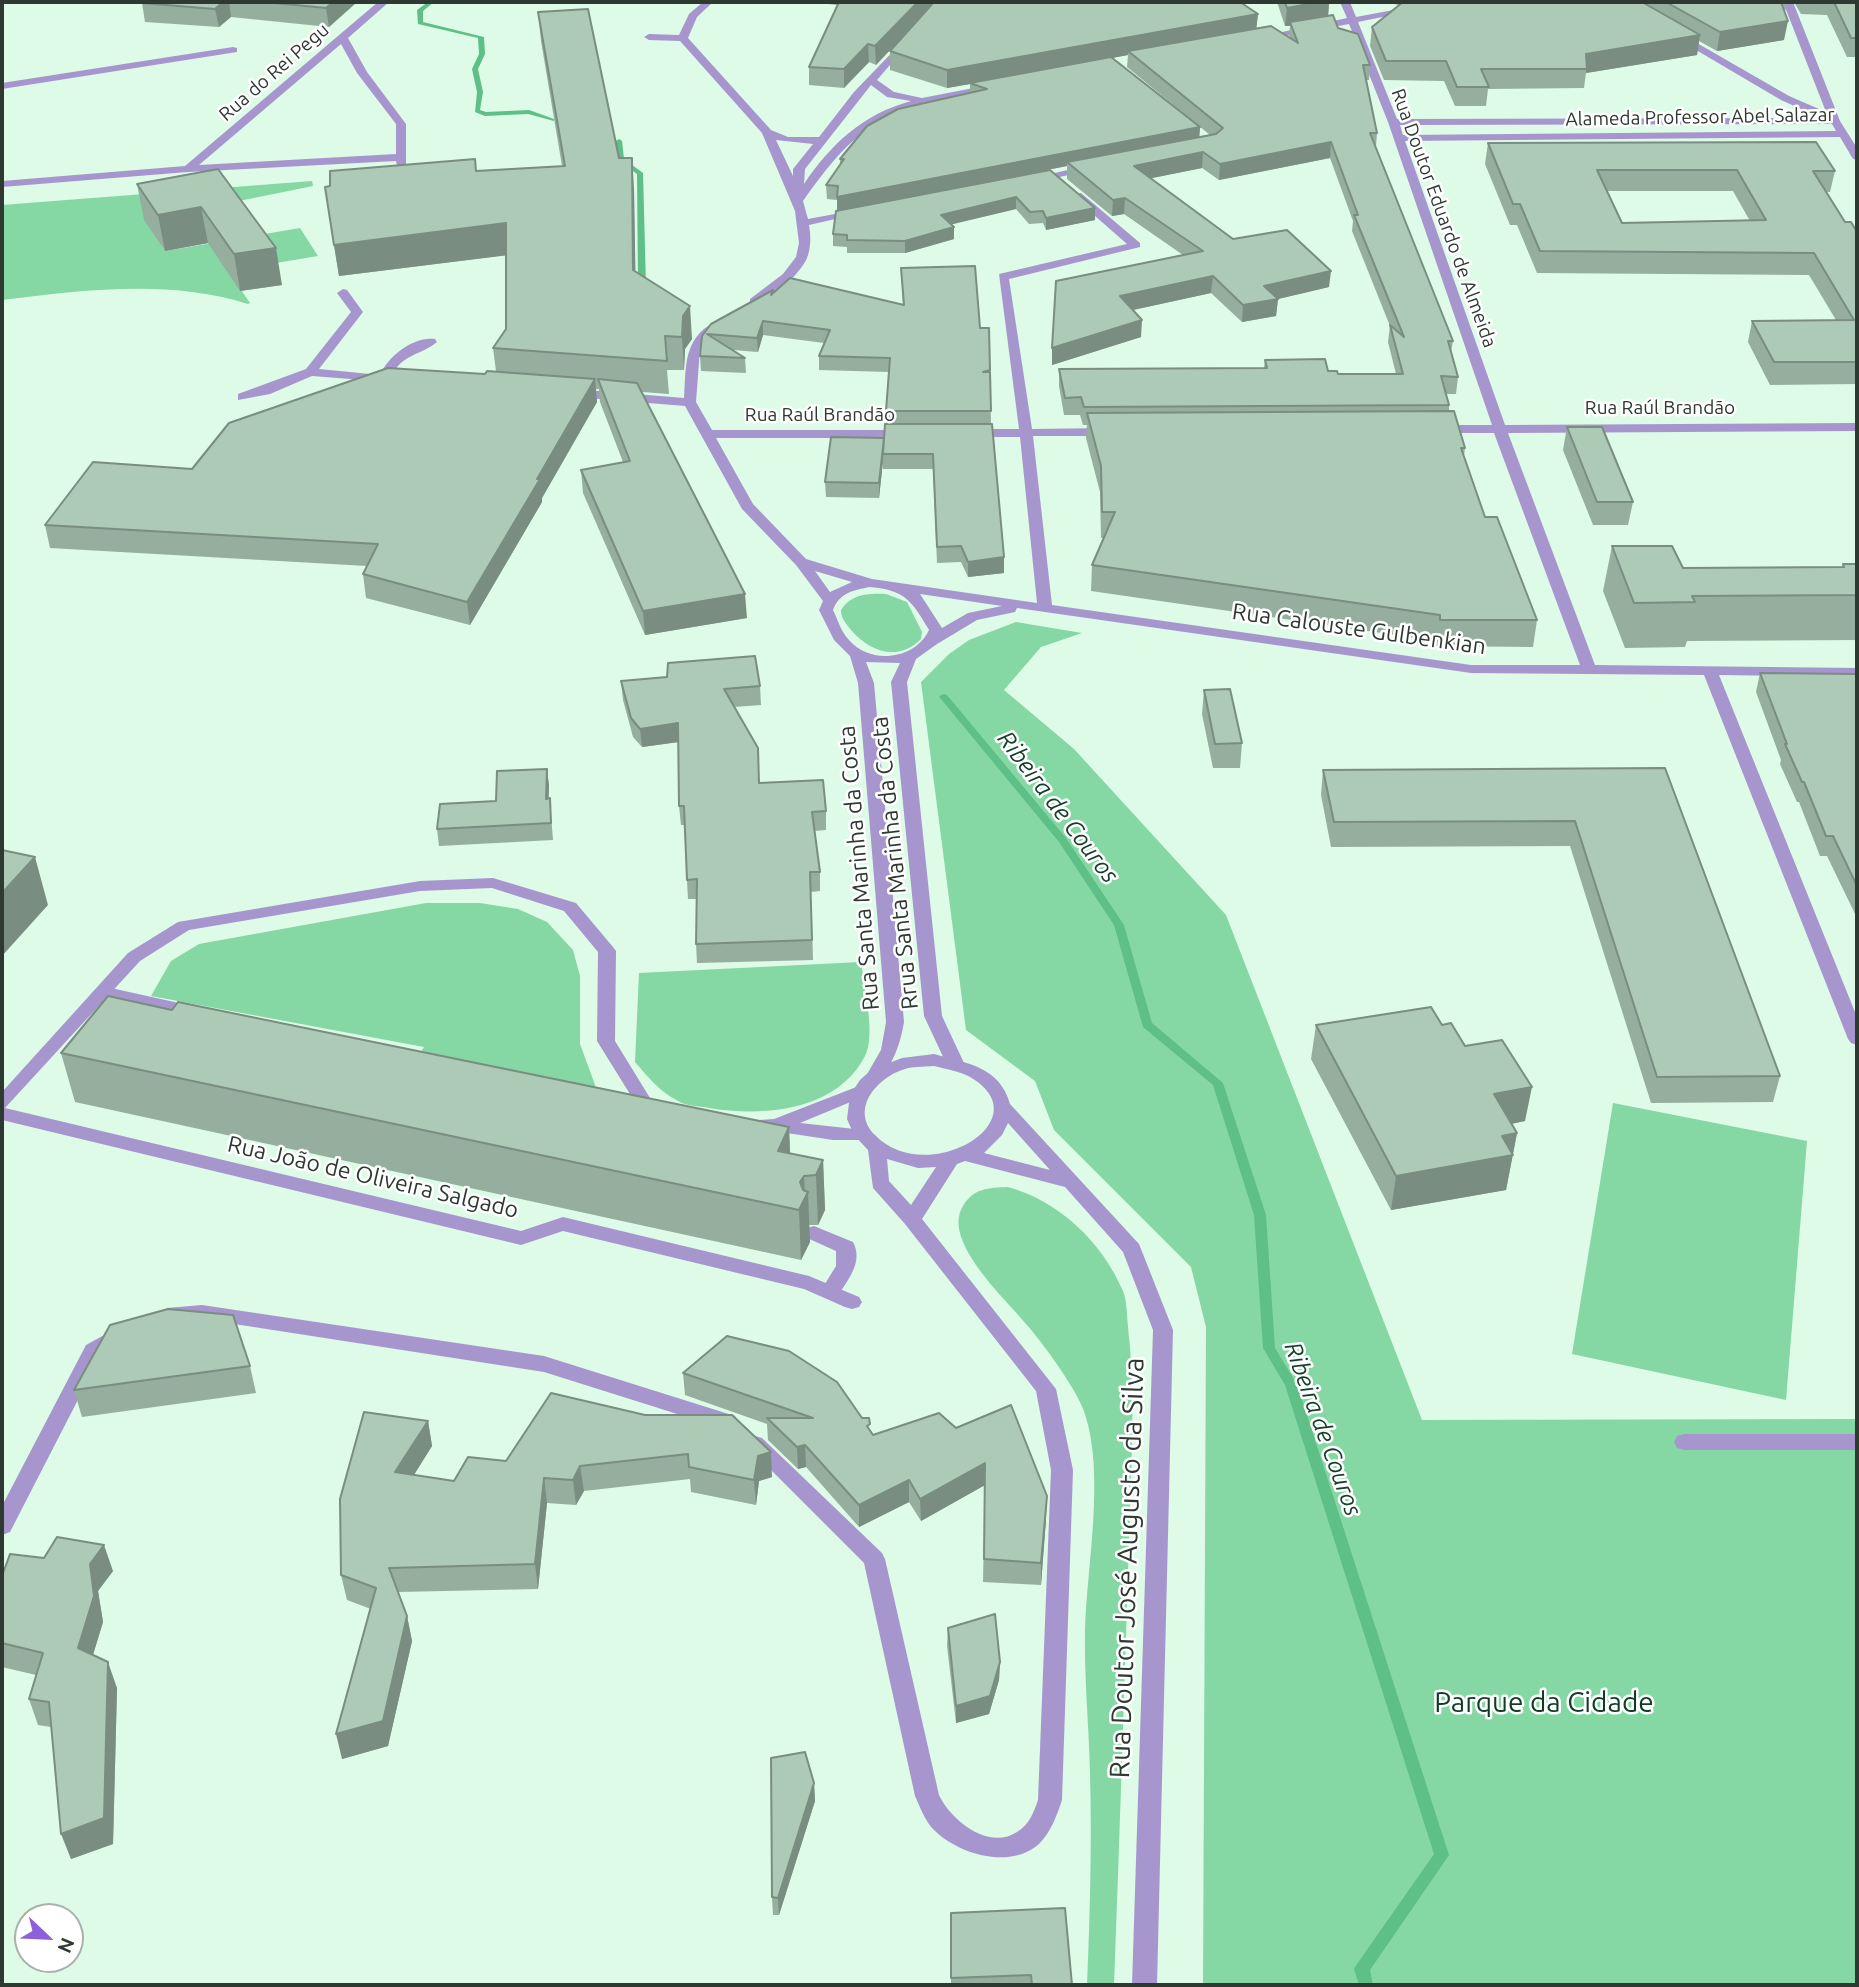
<!DOCTYPE html>
<html>
<head>
<meta charset="utf-8">
<style>
  body { margin:0 }
  #map { position:relative; width:1859px; height:1987px; overflow:hidden; background:#ddfbe7; font-family:Ubuntu,sans-serif }
  canvas { display:block }
  .frame { position:absolute; inset:0; border:4px solid #2d3931; pointer-events:none }
  .north { position:absolute; left:14px; top:1903px; width:70px; height:70px; box-sizing:border-box; background:#fff; border:2px solid #abb0ad; border-radius:50%; rotate:113deg; font-size:19px; font-weight:700; line-height:28px; text-align:center; color:#2d3931 }
  .north::after { content:''; display:block; margin:auto; width:24px; height:32px; background:#8e60da; clip-path:polygon(50% 0,100% 100%,50% 72%,0 100%) }
</style>
</head>
<body>
<div id="map">
<canvas width="1859" height="1987"></canvas>
<div class="frame"></div>
<div class="north">N</div>
</div>
<script>
const g = document.querySelector('canvas').getContext('2d');
g.lineJoin = 'round';
function fill(path, color) { g.fillStyle = color; g.fill(path, 'evenodd'); }
function strokePath(path, color, width, dash) { g.strokeStyle = color; g.lineWidth = width; g.lineCap = dash ? 'butt' : 'round'; g.setLineDash(dash || []); g.stroke(path); }
function label(font, color, halo, rows, align = 'center') {
  g.font = font + ' Ubuntu,sans-serif'; g.lineWidth = 5; g.setLineDash([]); g.textBaseline = 'middle'; g.strokeStyle = halo; g.fillStyle = color; for (const [text, x, y, turn = 0] of rows) {
    g.save(); g.translate(x, y); g.rotate((+turn || 0) * Math.PI / 180); g.textAlign = isNaN(turn) ? turn : align; if (halo) g.strokeText(text, 0, 0); g.fillText(text, 0, 0); g.restore();
  }
}
const green = new Path2D(`
  M312,181L313,186L145,220L165,251L300,228L318,256L228,271L250,303L248,304C169,279 83,290 2,300V205Z
  M886,594L907,602L922,632L921,639C898,662 870,652 851,630C846,623 841,619 841,610C851,594 869,593 886,594Z
  M1016,622L1082,633L1041,647L1004,690L1074,749L1226,915L1422,1420L1857,1419V1985H1203L1206,1327L1191,1267L1054,1130L1035,1081L966,1030L921,682L949,654L969,640Z
  M426,903H480L518,909L547,922L573,950L580,976V1044L598,1093L643,1122L790,1151L791,1176L412,1067L424,1047L151,996L171,961L199,944Z
  M861,962C864,985 876,1036 865,1056C837,1111 763,1117 709,1108C699,1106 686,1106 678,1101C660,1092 648,1077 635,1062L639,973Z
  M1613,1103L1807,1141L1786,1400L1572,1354Z
  M1008,1187C1059,1201 1102,1242 1123,1291C1127,1301 1127,1316 1128,1327C1135,1387 1132,1447 1130,1508C1125,1667 1120,1826 1114,1985H1087C1090,1914 1092,1844 1090,1773C1089,1726 1084,1677 1085,1630C1087,1564 1105,1476 1085,1414C1077,1389 1044,1345 1027,1325C1006,1299 941,1241 963,1206C974,1188 988,1188 1008,1187Z`);
const stream = new Path2D(`
  M428,2H434L423,11V22L484,37L485,54L478,69L483,92L480,110L486,112L529,110L554,119V121L528,114L485,116L475,112L477,92L472,69L479,54L478,38L418,24L417,10Z
  M619,139L622,141L624,159L643,173L646,287L642,289L638,287L637,174L618,160L616,141Z
  M944,694L947,695L1066,838L1124,925L1152,1023L1223,1083L1266,1215L1275,1348L1297,1384L1449,1855L1370,1970L1373,1985H1359L1354,1969L1357,1964L1434,1854L1285,1385L1263,1348L1254,1215L1213,1085L1143,1027L1114,925L1059,842L941,699L939,697L941,695Z`);
const service = new Path2D(`
  M102,986L197,1007L206,1013L197,1019L96,996L93,992Z
  M814,1226L853,1242C864,1262 847,1281 837,1297L830,1299L823,1297L820,1292L836,1266V1251L807,1238L804,1233L807,1228Z
  M1684,1434H1857V1450H1684L1677,1448L1674,1442L1677,1436Z`);
const minor = new Path2D(`
  M378,2H389L348,38L367,72L406,124V170H398L396,161L188,172L2,187V181L185,166ZM341,44L357,73L396,124V154L199,165Z
  M703,2H713L697,17L688,38L771,130L788,137H819L854,92L904,40L909,43L877,80L894,92L922,98L994,84L999,87C986,96 959,96 942,100C868,116 845,143 803,201L808,219L856,210L862,213L809,225C811,236 811,248 807,258C801,273 766,307 750,305V299L783,274L796,257L799,243L795,211L762,133L680,41L649,40L644,37L649,34L679,35L689,14ZM871,85L887,97L911,101C863,114 831,144 804,184L805,169ZM776,140L813,144L793,169V176Z
  M1340,2H1350L1356,17L1436,2H1455L1358,22L1397,119L1821,118L1781,100L1674,37L1683,35L1789,96L1826,112L1783,2H1793L1840,121L1857,148V160L1853,159L1840,137L1405,141L1505,425L1857,423V431L1508,433L1595,665L1857,668V677L1719,675L1857,1017V1045L1851,1043L1848,1039L1704,675L1471,673L1017,608L1015,612L977,620L937,644L916,659L907,682L942,1016L964,1063L955,1069L946,1063L924,1016L891,682L900,663L866,662L874,683L904,1022C900,1046 894,1059 881,1080H869L866,1076L881,1050L886,1022L858,683L850,656L834,640L819,610L823,601L796,565L742,509L685,406L575,397L569,393L575,389L684,398C686,371 683,343 708,326C714,322 716,320 723,321V327L710,336L700,349L696,402L712,430H907L914,434L907,438H716L753,504L806,559L872,579L1037,603L1020,437H970L963,433L970,429H1019L999,274L1127,244L1071,195L1081,193L1140,243V247L1009,279L1032,429L1110,428L1117,432L1110,436H1033L1052,605L1471,665H1580L1494,433H1435L1428,429L1435,425H1492L1388,122L1349,24L1259,41L1254,38L1347,18ZM1832,124L1836,131L1403,135L1400,125ZM815,571L852,582L830,592ZM870,587C905,590 912,601 929,630C915,660 870,665 849,640C841,632 838,620 833,610C839,593 854,590 870,587ZM920,594L1002,606L968,613L942,628Z
  M233,47L237,48V52L2,89V83Z
  M1089,165L1093,166V170L1035,182L1029,179Z
  M343,289L347,290L363,312L319,369L380,375C388,356 414,336 435,339L437,342C422,355 401,354 392,376L402,377V383L312,376L270,394L238,400V394L306,369L351,312L337,293Z
  M493,878L576,903L613,947L616,951L615,1041L650,1098L666,1103L669,1107L666,1111L660,1113L638,1107L597,1041L598,952L564,911L492,888L420,891L189,930L140,961L5,1108L521,1231L563,1217L809,1276L859,1297L862,1302L859,1307L852,1309L845,1307L804,1289L563,1231L521,1245L2,1120V1092L128,953L178,922L420,881Z
  M859,1086L865,1088L868,1092L865,1096L800,1123L864,1130L871,1132L873,1136L871,1140H833L767,1130L760,1128L758,1124L760,1120L774,1119Z`);
const tertiary = new Path2D(`
  M934,1054C967,1063 1000,1067 1010,1104L1139,1244L1173,1330L1157,1985H1132L1153,1330L1123,1252L1065,1187L965,1161L957,1164L922,1219L1056,1389L1073,1470L1062,1800C1057,1815 1051,1832 1039,1844C1010,1870 958,1854 934,1830C925,1821 920,1807 915,1796L864,1563L745,1444L748,1438L755,1436L762,1438L882,1553L885,1559L939,1795C950,1819 988,1851 1017,1832C1029,1825 1034,1812 1038,1800L1051,1470L1036,1391L905,1224L873,1188L868,1150L854,1135L847,1119L850,1095L860,1080L871,1070L902,1058ZM934,1066C945,1069 960,1071 970,1077C1044,1120 927,1189 875,1135C850,1110 876,1079 902,1070C912,1066 923,1067 934,1066ZM1008,1123L1050,1170L984,1153L1002,1135ZM887,1159L918,1168L936,1167L911,1205L889,1181Z
  M202,1305L544,1356L735,1416L738,1422L735,1428L728,1430L544,1372L202,1319L167,1318L164,1313L167,1308Z
  M117,1328L124,1330L127,1335L124,1340L101,1355L10,1532L2,1535V1506L86,1345Z`);
const wall = new Path2D(`
  M144,2H357L329,27L231,17L219,27L145,22L142,3Z
  M811,2H1240L1258,14L1256,28L1289,38L1290,26H1285L1277,2H1329L1328,16L1370,65L1369,80H1366L1377,133L1376,147L1453,341L1451,352L1458,377L1456,394H1446L1449,405V411L1465,448L1464,456L1485,517L1537,620L1533,647L1436,646L1437,641L1091,591L1092,565L1104,538H1101L1100,492L1086,438L1087,425H1083L1080,415H1064L1059,386V369L1264,368L1265,360L1328,371L1338,374H1396L1388,342L1390,326L1352,231L1353,221L1330,158L1219,180L1202,168L1151,178L1233,239L1329,287L1278,299L1276,316L1242,322L1211,293L1133,310L1141,337L1052,365L1183,255L1124,214L1112,216L1067,179V166L901,198L1050,170L1095,220L1046,230L1043,223L1029,224L1016,209L951,224L954,227V239L905,253H847V247L833,246V234L837,210V200L827,199L826,185L840,165V159L970,93V84L947,88L890,70V51L915,23L876,65L869,62L844,88L809,85V67L837,5ZM1128,55L1127,67L1210,135L1199,137L1200,127L1112,58Z
  M1384,2H1787L1785,12L1784,40L1717,51L1699,41L1697,55L1586,73L1584,88L1488,89L1486,106H1455L1444,81L1384,80L1370,46L1372,27L1399,5Z
  M1794,2H1857V57H1847L1827,15L1801,14Z
  M538,12L634,189L635,272L692,339L685,349L684,370H667L669,394L642,392L747,618L645,635L583,493L581,470L623,462L600,402L599,389H596L597,402L542,498V502L470,625L366,598L363,574L367,566L50,548L45,525L192,469L485,374L496,371L493,348L506,329V255L339,276L334,245L476,171L562,166L541,41Z
  M1488,143L1835,171L1830,192H1826L1845,222L1857,232V384L1770,385L1748,342L1752,321L1836,320L1809,275L1537,273L1517,225H1510L1485,164ZM1607,191H1733L1750,221L1622,223Z
  M218,169L282,285L240,291L208,243L165,251L144,220L137,184Z
  M901,268L980,328H989L991,424L1004,573L968,577L961,562L937,563L933,469H883V461L879,498L826,497L825,482L884,438L886,424L889,372L819,370V356L824,343L763,335L758,352L733,350L745,358L746,373L701,371L700,356L711,324L773,293L903,305Z
  M1567,427L1633,502L1628,525H1593L1563,450Z
  M1612,546L1683,568L1842,567L1843,564H1857V640L1687,641L1685,647L1625,648L1603,591Z
  M1760,673L1857,674V918L1827,856H1820L1799,802H1797L1780,764L1781,760L1756,692Z
  M621,681L760,686L761,705L734,707L760,783L826,811V830L815,831L820,872V891L811,892L813,960L697,963L696,944L697,899H688L684,825H681L679,806L678,742L642,747L633,737L623,700Z
  M1204,690L1242,743L1240,768H1213L1202,714Z
  M1665,768L1780,1076L1773,1102L1651,1103L1570,846L1331,847L1321,795L1323,770Z
  M547,769L549,786L548,798L551,815L553,840L439,846L437,829L496,801Z
  M172,1010L789,1127L790,1153L823,1160L825,1210L818,1225H809L810,1242L801,1260L75,1102L61,1053Z
  M1316,1025H1442L1465,1046L1525,1121L1512,1124L1517,1133L1506,1190L1391,1210L1311,1059Z
  M250,1366L256,1393L82,1417L74,1390Z
  M683,1373L871,1431L873,1435L939,1413L1046,1519L1041,1585L983,1582L985,1485L921,1521L909,1502L859,1527L806,1467L798,1469L768,1440L767,1424L685,1395Z
  M551,1393L772,1477L759,1481L756,1505L691,1492L690,1479L584,1491L576,1505L547,1503L538,1589L398,1592L407,1616L412,1641L388,1746L342,1759L371,1609L347,1600L341,1575L428,1421L432,1446L414,1475L454,1481L506,1461Z
  M113,1571L98,1591L103,1622L93,1655L117,1688L113,1844L71,1859L51,1727L38,1725L29,1699L36,1675L2,1667V1576Z
  M948,1628L1000,1662L999,1680L989,1714L956,1723L947,1646Z
  M814,1783L815,1801L779,1915H773L772,1897Z
  M951,1913L1072,1985H951Z`);
const shadedWall = new Path2D(`
  M223,2H229L231,17L219,27L215,9Z
  M333,2H357L329,27L326,8Z
  M918,2H935L876,65L875,46Z
  M1319,2H1329L1328,19L1290,22V26H1285L1287,8Z
  M1258,14L1256,32L1128,51V55L972,84L970,83V84L947,88V70Z
  M1788,21L1784,40L1717,51L1720,32Z
  M1700,35L1697,55L1586,73V54Z
  M868,44L869,62L844,88V69Z
  M1200,127L1199,141L1067,162V166L837,211V197Z
  M1331,142L1330,158L1219,180L1220,164Z
  M1203,152L1202,168L1133,182L1134,166Z
  M632,158L634,189L636,303L633,270Z
  M1016,197V209L941,227V215Z
  M1125,198L1124,214L1112,216L1113,200Z
  M201,207L208,243L165,251L158,215Z
  M1095,208V220L1046,230V218Z
  M506,223L509,255L339,276L334,245Z
  M954,227V239L905,253V241Z
  M276,248L282,285L240,291L234,254Z
  M1331,271L1329,287L1278,299L1276,316L1242,322L1243,305L1264,286Z
  M1213,276L1211,293L1119,313L1120,296Z
  M690,306L692,339L685,349L684,370L682,337L683,316Z
  M1142,320L1141,337L1052,365V348Z
  M763,321V335L758,352L757,338Z
  M595,379L597,402L542,498V502L470,625L467,602Z
  M884,438L883,461L879,498V483Z
  M1004,557V573L968,577V562Z
  M745,594L747,618L645,635L643,611Z
  M678,723L679,742L642,747L640,729Z
  M547,769L549,786L548,815L546,799Z
  M35,857L48,905L2,956V893Z
  M1532,1087L1525,1121L1488,1128L1494,1094Z
  M789,1127L791,1176L778,1151Z
  M1517,1133L1506,1190L1391,1210L1396,1176L1502,1136Z
  M823,1160L825,1210L818,1225L816,1175Z
  M804,1176L805,1197L808,1192L810,1242L801,1260L799,1210L800,1182Z
  M428,1421L432,1446L400,1497L395,1472Z
  M805,1445L806,1467L798,1469L797,1447Z
  M771,1452L772,1477L759,1481L756,1505L754,1480L758,1456Z
  M985,1463V1485L921,1521L920,1499Z
  M580,1466L584,1491L576,1505L573,1480Z
  M544,1478L547,1503L538,1589L535,1564Z
  M909,1480V1502L859,1527V1505Z
  M1047,1496L1046,1519L1041,1585V1563Z
  M104,1545L113,1571L98,1591L103,1622L87,1674L78,1648L90,1564Z
  M407,1616L412,1641L388,1746L342,1759L336,1734Z
  M108,1662L117,1688L113,1844L71,1859L61,1834Z
  M1000,1662L999,1680L989,1714L956,1723V1706Z
  M814,1783L815,1801L779,1915L778,1898Z`);
const building = new Path2D(`
  M144,2H223L215,9L142,3Z
  M265,2H333L326,8Z
  M839,2H918L875,46L868,44L844,69L809,67Z
  M934,2H1240L1258,14L947,70L890,51Z
  M1285,2H1319L1287,8Z
  M1403,2H1642L1700,35L1586,54L1587,69H1481L1489,87H1457L1446,61H1386L1372,27Z
  M1666,2H1781L1788,21L1720,32Z
  M1834,2H1857V38H1851Z
  M588,9L619,158H632L633,270L690,306L683,316L682,337L665,336L667,361L493,348L506,329V223L334,245L325,187L330,186V171L475,159L476,171L565,166L538,12Z
  M1333,15L1338,28L1358,34L1370,65H1363L1377,133H1370L1453,341H1448L1458,377L1441,376L1449,405L1084,407L1081,397L1065,398L1059,369L1267,368L1265,360L1325,359L1328,371H1337L1338,374H1403L1390,325L1404,337L1354,215H1358L1331,142L1220,164L1203,152L1134,166L1233,239L1287,230L1331,271L1264,286L1278,299L1243,305L1213,276L1120,296L1142,320L1052,348L1056,281L1203,251L1125,198L1113,200L1067,162L1216,134L1223,128L1128,51L1271,26L1298,43L1290,22Z
  M1111,57L1200,127L837,197L838,186L826,185L844,159H840L867,126L898,109L987,89L970,83Z
  M1816,142L1835,171H1813L1845,222H1851L1857,232V362H1774L1752,321L1854,320L1814,253L1540,251L1520,204H1513L1488,143ZM1597,170H1737L1766,220L1622,223Z
  M218,169L276,248L234,254L201,207L158,215L137,184Z
  M1050,170L1095,208L1046,218L1043,211L1030,212L1016,197L941,215L954,227L905,241L847,240V235L833,234L836,211Z
  M975,266L980,328H989L990,370L983,372H990L991,411H886L890,358L819,356L830,330L763,321L757,338L707,334L745,358L700,356L702,336L711,324L773,290L771,295L790,278L904,305L901,268Z
  M388,368L485,374L487,371L595,379L537,479H540L467,602L363,574L378,544L45,525L93,462L192,469L229,423Z
  M598,379L637,383L745,594L643,611L581,470L630,461Z
  M1454,411L1465,448H1461L1485,517H1497L1537,620H1440V615L1092,565L1115,512H1102L1101,466L1087,413Z
  M885,424H992L1004,557L968,562L961,546L937,547L933,454H883Z
  M1567,427H1602L1633,502H1597Z
  M831,437L884,438L879,483L825,482Z
  M1612,546H1672L1683,568L1844,567L1843,564H1857V595L1692,596L1695,602L1634,603Z
  M755,656L760,686L724,689L758,748L759,783L823,780L826,811L812,812L820,872H810L812,940L696,944L697,879L687,880L684,806H679L678,723L640,729L631,718L621,681L667,677L668,663Z
  M1760,673L1857,674V886L1833,836H1826L1804,782H1802L1785,744H1787Z
  M1230,689L1242,743L1215,744L1204,690Z
  M1665,768L1780,1076L1657,1077L1575,821L1334,822L1323,770Z
  M547,769L546,799L550,798L551,823L437,829L440,804L496,801L497,771Z
  M2,850L35,857L2,893Z
  M108,996L172,1010L178,1002L789,1127L778,1151L823,1160L816,1175L804,1176L800,1182L803,1190L808,1192L799,1210L61,1053Z
  M1431,1007L1442,1025L1451,1023L1465,1046L1502,1040L1532,1087L1494,1094L1517,1133L1502,1136L1513,1155L1396,1176L1316,1025Z
  M168,1309L233,1315L250,1366L74,1390L110,1325Z
  M727,1336L789,1351L837,1382L862,1418H869L870,1424L867,1426L873,1435L939,1413L956,1428L1011,1405L1047,1496L1041,1563L984,1559L985,1463L920,1499L909,1480L859,1505L805,1445L797,1447L767,1418H813L683,1373Z
  M551,1393L645,1415H732L771,1452L758,1456L754,1480L689,1467L688,1454L580,1466L573,1480L544,1478L535,1564L389,1568L407,1616L383,1721L336,1734L376,1588L341,1575L340,1499L364,1412L428,1421L395,1472L454,1481L468,1457L506,1461Z
  M57,1537L104,1545L90,1564L94,1596L78,1648L108,1662L104,1818L61,1834L49,1702L29,1699L43,1653L2,1643V1576L10,1554L44,1558Z
  M995,1614L1000,1662L990,1696L956,1706L948,1628Z
  M805,1752L814,1783L778,1898L772,1897L771,1758Z
  M1065,1908L1072,1985H1032L1031,1975L951,1978V1913Z`);
const farStreetnames = [
  ["Rua do Rei Pegu",274,72,-41],
  ["Alameda Professor Abel Salazar",1700,117,-1],
  ["Rua Doutor Eduardo de Almeida",1444,218,70],
  ["Rua Raúl Brandão",1660,408],
  ["Rua Raúl Brandão",820,415]
];
const streetNames = [
  ["Rua Calouste Gulbenkian",1359,629,8],
  ["Rrua Santa Marinha da Costa",895,863,-96],
  ["Rua Santa Marinha da Costa",859,868,-95],
  ["Rua João de Oliveira Salgado",373,1177,13]
];
const waterNames = [
  ["Ribeira de Couros",1058,807,53],
  ["Ribeira de Couros",1323,1429,70]
];
const nearStreetnames = [
  ["Rua Doutor José Augusto da Silva",1127,1568,-88]
];
const nearParknames = [
  ["Parque da Cidade",1544,1703]
];
fill(green, '#85d7a4');
fill(stream, '#5ec087');
fill(service, '#a796ce');
fill(minor, '#a796ce');
fill(tertiary, '#a796ce');
fill(wall, '#95ae9d');
fill(shadedWall, '#798d80');
fill(building, '#adcab7');
strokePath(building, '#798d80', 2);
label('19px', '#2d3931', '#fff', farStreetnames);
label('23px', '#2d3931', '#fff', streetNames);
label('italic 24px', '#153f28', '#fff', waterNames);
label('28px', '#2d3931', '#fff', nearStreetnames);
label('28px', '#123b25', '#fff', nearParknames);
</script>
</body>
</html>
